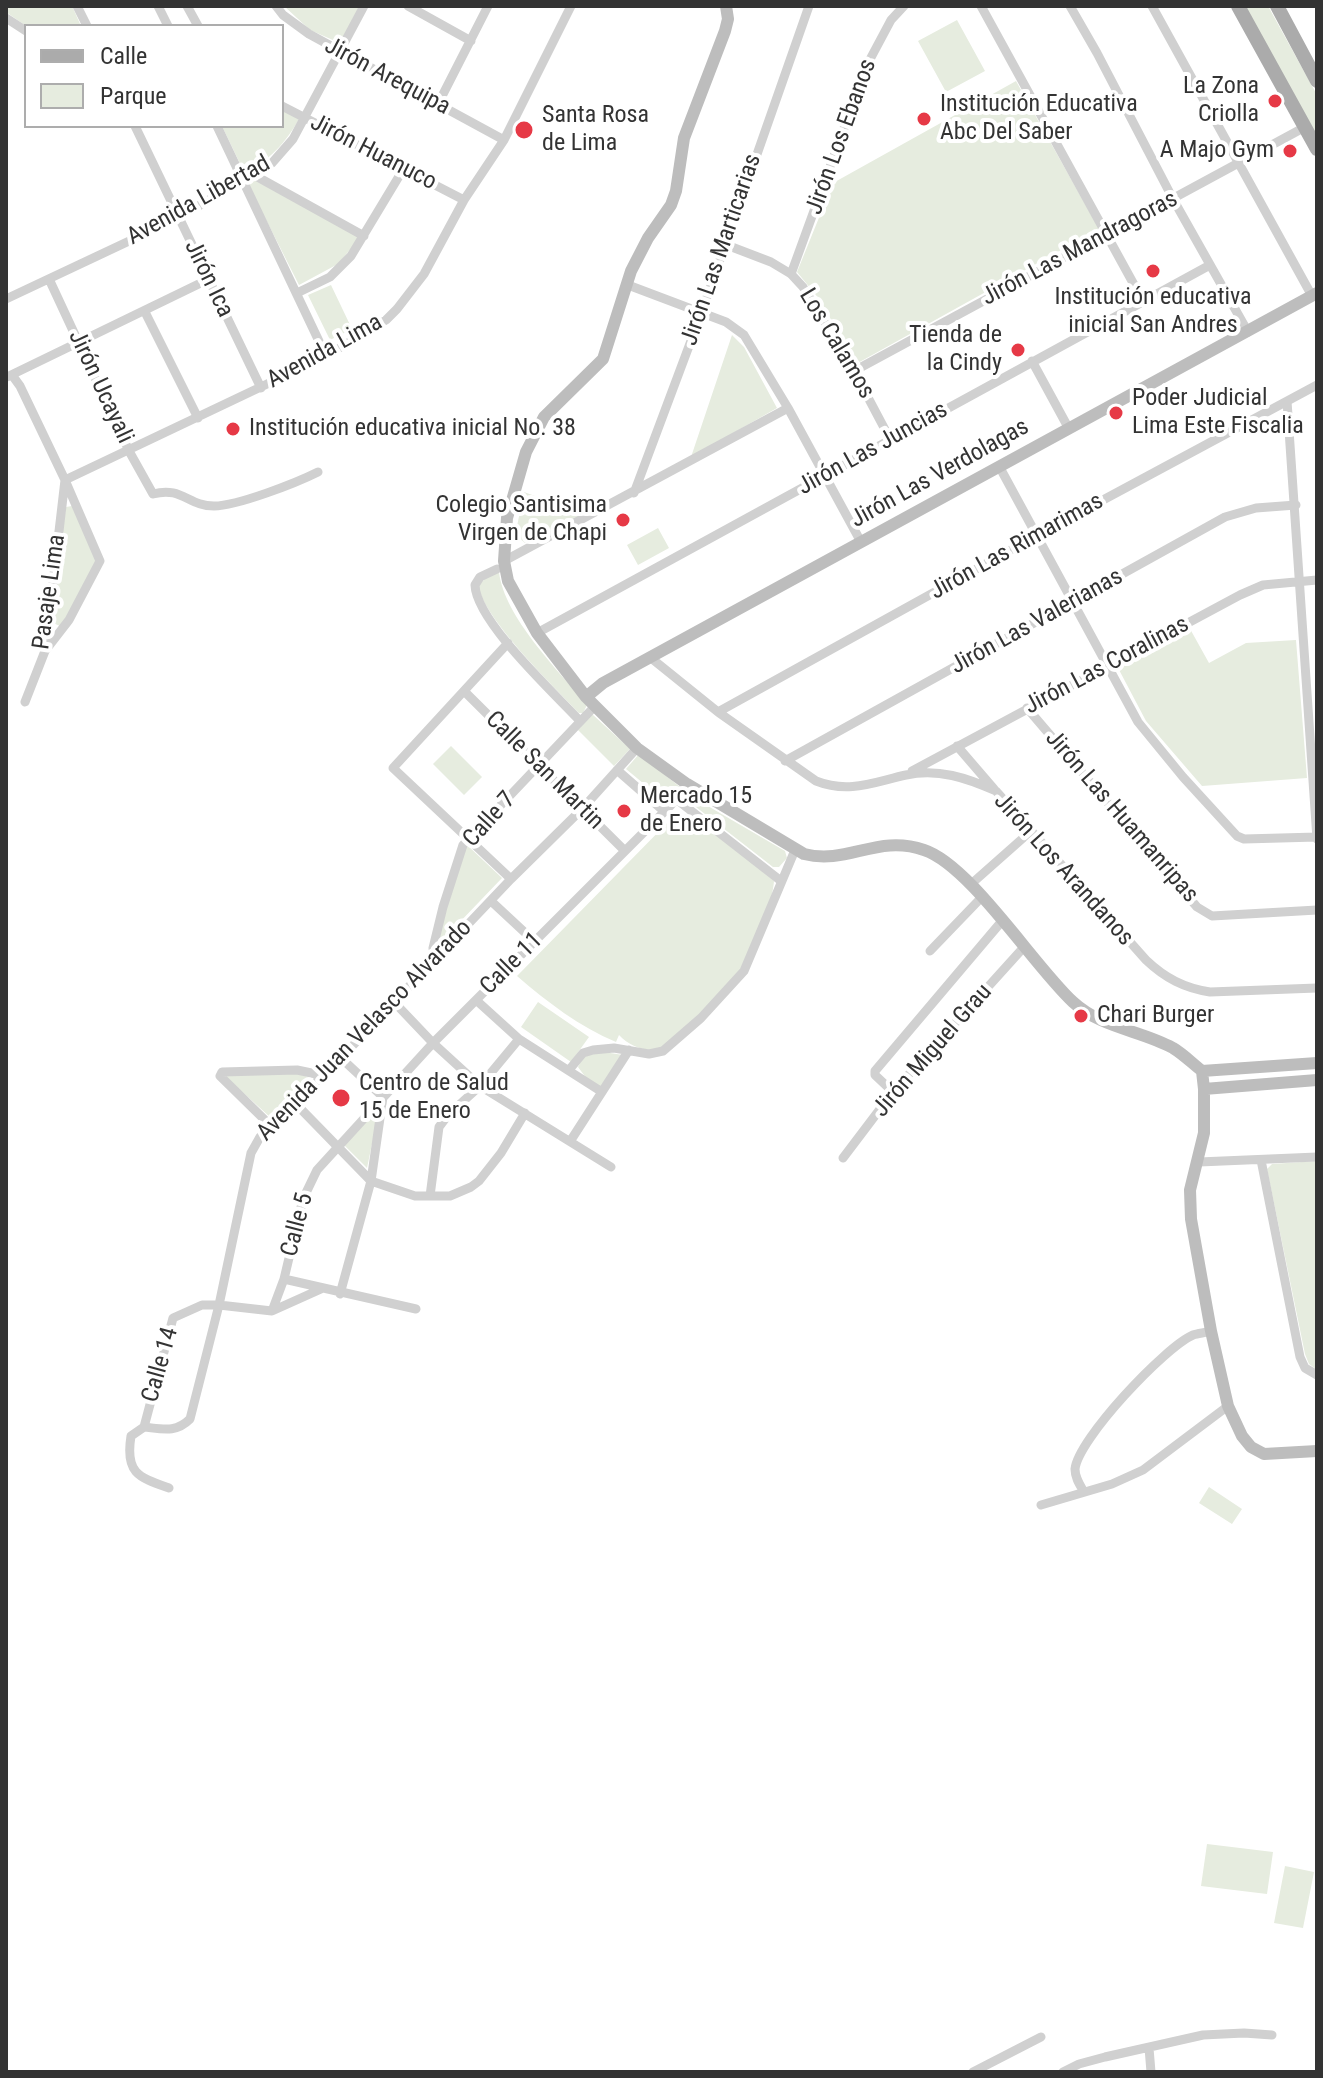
<!DOCTYPE html>
<html>
<head>
<meta charset="utf-8">
<style>
  body { margin:0 }
  #map { position:relative; width:1323px; height:2078px; overflow:hidden; background:#fff; font-family:"Roboto Condensed",sans-serif }
  canvas { display:block }
  .frame { position:absolute; inset:0; border:8px solid #333; pointer-events:none }
  .legend { position:absolute; left:24px; top:24px; width:260px; height:104px; box-sizing:border-box; background:#fff; border:2px solid #adadad; margin:0; padding:10px 14px; list-style:none; font-size:24px; color:#333 }
  .legend li { display:flex; align-items:center; gap:16px; height:40px }
  .legend b { width:40px; border:2px solid #adadad }
</style>
</head>
<body>
<div id="map">
<canvas width="1323" height="2078"></canvas>
<div class="frame"></div>
<ul class="legend">
<li><b style="height:10px;background:#ababab"></b>Calle</li>
<li><b style="height:22px;background:#e6ecdf"></b>Parque</li>
</ul>
</div>
<script>
const g = document.querySelector('canvas').getContext('2d');
g.lineJoin = 'round';
function fill(path, color) { g.fillStyle = color; g.fill(path, 'evenodd'); }
function strokePath(path, color, width, dash) { g.strokeStyle = color; g.lineWidth = width; g.lineCap = dash ? 'butt' : 'round'; g.setLineDash(dash || []); g.stroke(path); }
function label(font, color, halo, rows, align = 'center') {
  g.font = font + ' "Roboto Condensed",sans-serif'; g.lineWidth = 8; g.setLineDash([]); g.textBaseline = 'middle'; g.strokeStyle = halo; g.fillStyle = color; for (const [text, x, y, turn = 0] of rows) {
    g.save(); g.translate(x, y); g.rotate((+turn || 0) * Math.PI / 180); g.textAlign = isNaN(turn) ? turn : align; if (halo) g.strokeText(text, 0, 0); g.fillText(text, 0, 0); g.restore();
  }
}
const green = new Path2D(`
  M6,6H72L81,26H26L6,12Z
  M284,6H361L342,44L310,30Z
  M1244,6H1268L1317,95V138Z
  M957,20L985,71L946,92L918,41Z
  M1016,81L1099,229L856,364L820,300L797,272L833,183Z
  M282,109L299,119C285,144 270,159 245,174L222,126H282Z
  M255,180L360,238L338,264L299,285L248,184Z
  M331,285L352,329L330,340L308,295Z
  M732,335L744,347L777,408L691,457Z
  M524,492L584,514L530,543H525L518,537L516,531Z
  M72,506L97,563L62,627L51,622L66,507Z
  M658,528L669,548L638,565L627,545Z
  M499,572C504,617 559,671 587,705L583,713H579C554,687 483,618 478,585L486,578Z
  M1189,627L1209,663L1246,643L1296,640L1307,778L1202,786L1146,721L1117,666Z
  M592,714L630,749L614,766L578,730Z
  M451,746L482,777L464,795L433,764Z
  M639,754L680,787L667,803L626,769Z
  M689,795L785,851L787,858L779,867H773L687,800Z
  M690,813L774,881C773,901 754,952 742,968C734,979 679,1041 670,1046C653,1055 631,1048 619,1035L616,1042C580,1027 547,1002 517,976L673,817Z
  M466,844L502,878L435,948Z
  M538,1002L589,1037L571,1062L521,1027Z
  M604,1052L623,1055L601,1087L587,1079L578,1067L584,1056Z
  M298,1073L310,1078L271,1118L226,1077L228,1075Z
  M375,1110L378,1115L367,1168L343,1144Z
  M1317,1161V1370L1309,1364L1305,1354L1267,1169L1272,1164Z
  M1209,1487L1242,1509L1232,1524L1199,1503Z
  M1207,1844L1273,1852L1267,1894L1201,1886Z
  M1285,1866L1314,1872L1303,1928L1274,1923Z`);
const street = new Path2D(`
  M77,6L87,26
  M158,6L168,26
  M187,6L198,26
  M276,6L283,15L309,34L504,140
  M408,6L471,41
  M981,6L1143,301
  M1070,6L1097,53L1173,199L1248,332
  M1152,6L1312,296
  M6,18L26,31
  M438,104L488,6
  M282,106L464,200
  M135,126L261,388
  M217,126L326,356
  M254,175L364,236
  M724,244L771,262L791,274L803,287L854,371L890,439
  M791,274L867,65L891,20L904,6
  M49,279L129,451L153,494C182,486 188,506 214,506C237,506 296,483 318,472
  M628,285L726,322L744,335L788,408L861,542
  M297,293L330,277L351,256L404,168
  M6,299L178,218L272,163L293,139L364,6
  M145,312L198,418
  M1032,361L1069,429
  M854,371L1305,127
  M12,375L20,386L65,480L100,561L69,620L45,651
  M7,377L209,279
  M1287,401L1317,839
  M999,466L1138,722L1183,777L1237,836L1244,839L1317,837
  M634,493L701,314L809,6
  M504,561L788,408
  M497,569L480,577L475,585C476,621 554,693 580,721
  M537,633L1210,265
  M508,643L393,768L511,879
  M651,658L718,712L816,781C849,794 874,782 906,775C938,768 967,778 996,791L1146,960C1165,978 1184,988 1210,992L1317,988
  M464,691L625,851
  M25,702L45,651L65,480L326,356L386,320L397,309L424,274L464,200L504,140L571,6
  M1027,708L1197,907L1212,916L1317,910
  M718,712L1036,536L1317,385
  M957,746L994,789
  M785,761L1225,517L1256,508L1296,505
  M617,770L665,812
  M912,771L1240,595L1263,585L1317,580
  M676,799L781,881
  M970,885L1031,831
  M491,901L534,941
  M930,951L981,898
  M434,960L433,948L443,907L463,845L595,706
  M476,1000L519,1039L602,1092
  M394,1002L433,1043L480,1086L611,1167
  M569,1070L583,1053L593,1050L614,1048L649,1054L663,1051L701,1018L744,971L795,850
  M893,1092L875,1075V1071L1002,921
  M295,1103L371,1181L415,1196H450L471,1187L479,1181L501,1153L525,1113
  M271,1126L220,1076L222,1072L297,1070L321,1075
  M571,1140L629,1050
  M843,1158L893,1092L1024,947
  M1261,1160L1300,1357L1305,1368L1317,1375
  M1199,1162L1317,1157
  M430,1196L439,1127L448,1115L480,1086L519,1039
  M284,1279L416,1309
  M340,1294L371,1181L383,1097L341,1058
  M272,1311L284,1279L303,1199L317,1170L433,1043L671,805L687,784
  M144,1427C163,1429 176,1433 190,1419L219,1305L251,1153L260,1137L341,1058L511,879L582,809L637,748
  M169,1488C138,1477 125,1473 131,1436L144,1427L173,1318L202,1305H219L272,1311L321,1289
  M1084,1492C1080,1485 1075,1478 1075,1469C1078,1439 1165,1347 1193,1335C1198,1333 1205,1333 1211,1331
  M1041,1505L1112,1484L1143,1470L1228,1406
  M1149,2048L1151,2072
  M973,2072L1041,2037
  M1063,2072L1079,2064L1105,2057L1203,2035L1244,2033L1272,2035`);
const secondary = new Path2D(`
  M726,6L728,19L725,31L684,138L676,191L671,205L648,238L631,271L603,359L544,417L526,452L507,518L504,561L508,581L537,633L586,697L637,748L687,784L804,854C848,865 877,834 924,850C970,865 1034,966 1073,1002C1101,1028 1140,1030 1173,1048C1183,1054 1192,1063 1202,1071L1204,1089V1133L1190,1190L1191,1219L1211,1331L1228,1406L1242,1436L1251,1447L1264,1454L1317,1451
  M586,697L603,683L1317,293
  M1202,1071L1317,1063
  M1204,1089L1317,1080`);
const primary = new Path2D(`
  M1238,6L1317,149
  M1277,6L1317,81`);
const markers = [
  [1275,101,8,"#e63946"],
  [924,119,8,"#e63946"],
  [524,130,10,"#e63946"],
  [1290,151,8,"#e63946"],
  [1153,271,8,"#e63946"],
  [1018,350,8,"#e63946"],
  [1116,413,8,"#e63946"],
  [233,429,8,"#e63946"],
  [623,520,8,"#e63946"],
  [624,811,8,"#e63946"],
  [1081,1016,8,"#e63946"],
  [341,1098,10,"#e63946"]
];
const streetNames = [
  ["Jirón Arequipa",387,77,28],
  ["Jirón Los Ebanos",842,137,-70],
  ["Jirón Huanuco",373,153,27],
  ["Avenida Libertad",199,201,-29],
  ["Jirón Las Mandragoras",1080,249,-28],
  ["Jirón Las Marticarias",722,250,-71],
  ["Jirón Ica",208,279,64],
  ["Los Calamos",836,344,59],
  ["Avenida Lima",325,352,-29],
  ["Jirón Ucayali",100,387,65],
  ["Jirón Las Juncias",873,449,-29],
  ["Jirón Las Verdolagas",940,474,-29],
  ["Jirón Las Rimarimas",1017,547,-29],
  ["Pasaje Lima",50,592,-82],
  ["Jirón Las Valerianas",1037,622,-29],
  ["Jirón Las Coralinas",1107,666,-28],
  ["Calle San Martin",544,771,45],
  ["Jirón Las Huamanripas",1121,817,49],
  ["Calle 7",490,820,-48],
  ["Jirón Los Arandanos",1063,870,48],
  ["Calle 11",512,964,-45],
  ["Avenida Juan Velasco Alvarado",365,1031,-46],
  ["Jirón Miguel Grau",933,1051,-49],
  ["Calle 5",298,1225,-75],
  ["Calle 14",161,1365,-74]
];
const poiNames = [
  ["La Zona",1259,87,"right"],
  ["Criolla",1259,115,"right"],
  ["Institución Educativa",940,105],
  ["Abc Del Saber",940,133],
  ["Santa Rosa",542,116],
  ["de Lima",542,144],
  ["A Majo Gym",1274,151,"right"],
  ["Institución educativa",1153,298,"center"],
  ["inicial San Andres",1153,326,"center"],
  ["Tienda de",1002,336,"right"],
  ["la Cindy",1002,364,"right"],
  ["Poder Judicial",1132,399],
  ["Lima Este Fiscalia",1132,427],
  ["Institución educativa inicial No. 38",249,429],
  ["Colegio Santisima",607,506,"right"],
  ["Virgen de Chapi",607,534,"right"],
  ["Mercado 15",640,797],
  ["de Enero",640,825],
  ["Chari Burger",1097,1016],
  ["Centro de Salud",359,1084],
  ["15 de Enero",359,1112]
];
fill(green, '#e6ecdf');
strokePath(street, '#d0d0d0', 9);
strokePath(secondary, '#bdbdbd', 12);
strokePath(primary, '#ababab', 14);
for (const [x, y, r, color] of markers) { const dot = new Path2D(); dot.arc(x, y, r, 0, 2 * Math.PI); g.fillStyle = color; g.fill(dot); strokePath(dot, '#fff', 3); }
label('24px', '#333', '#fff', streetNames);
label('24px', '#333', '#fff', poiNames, 'left');
</script>
</body>
</html>
